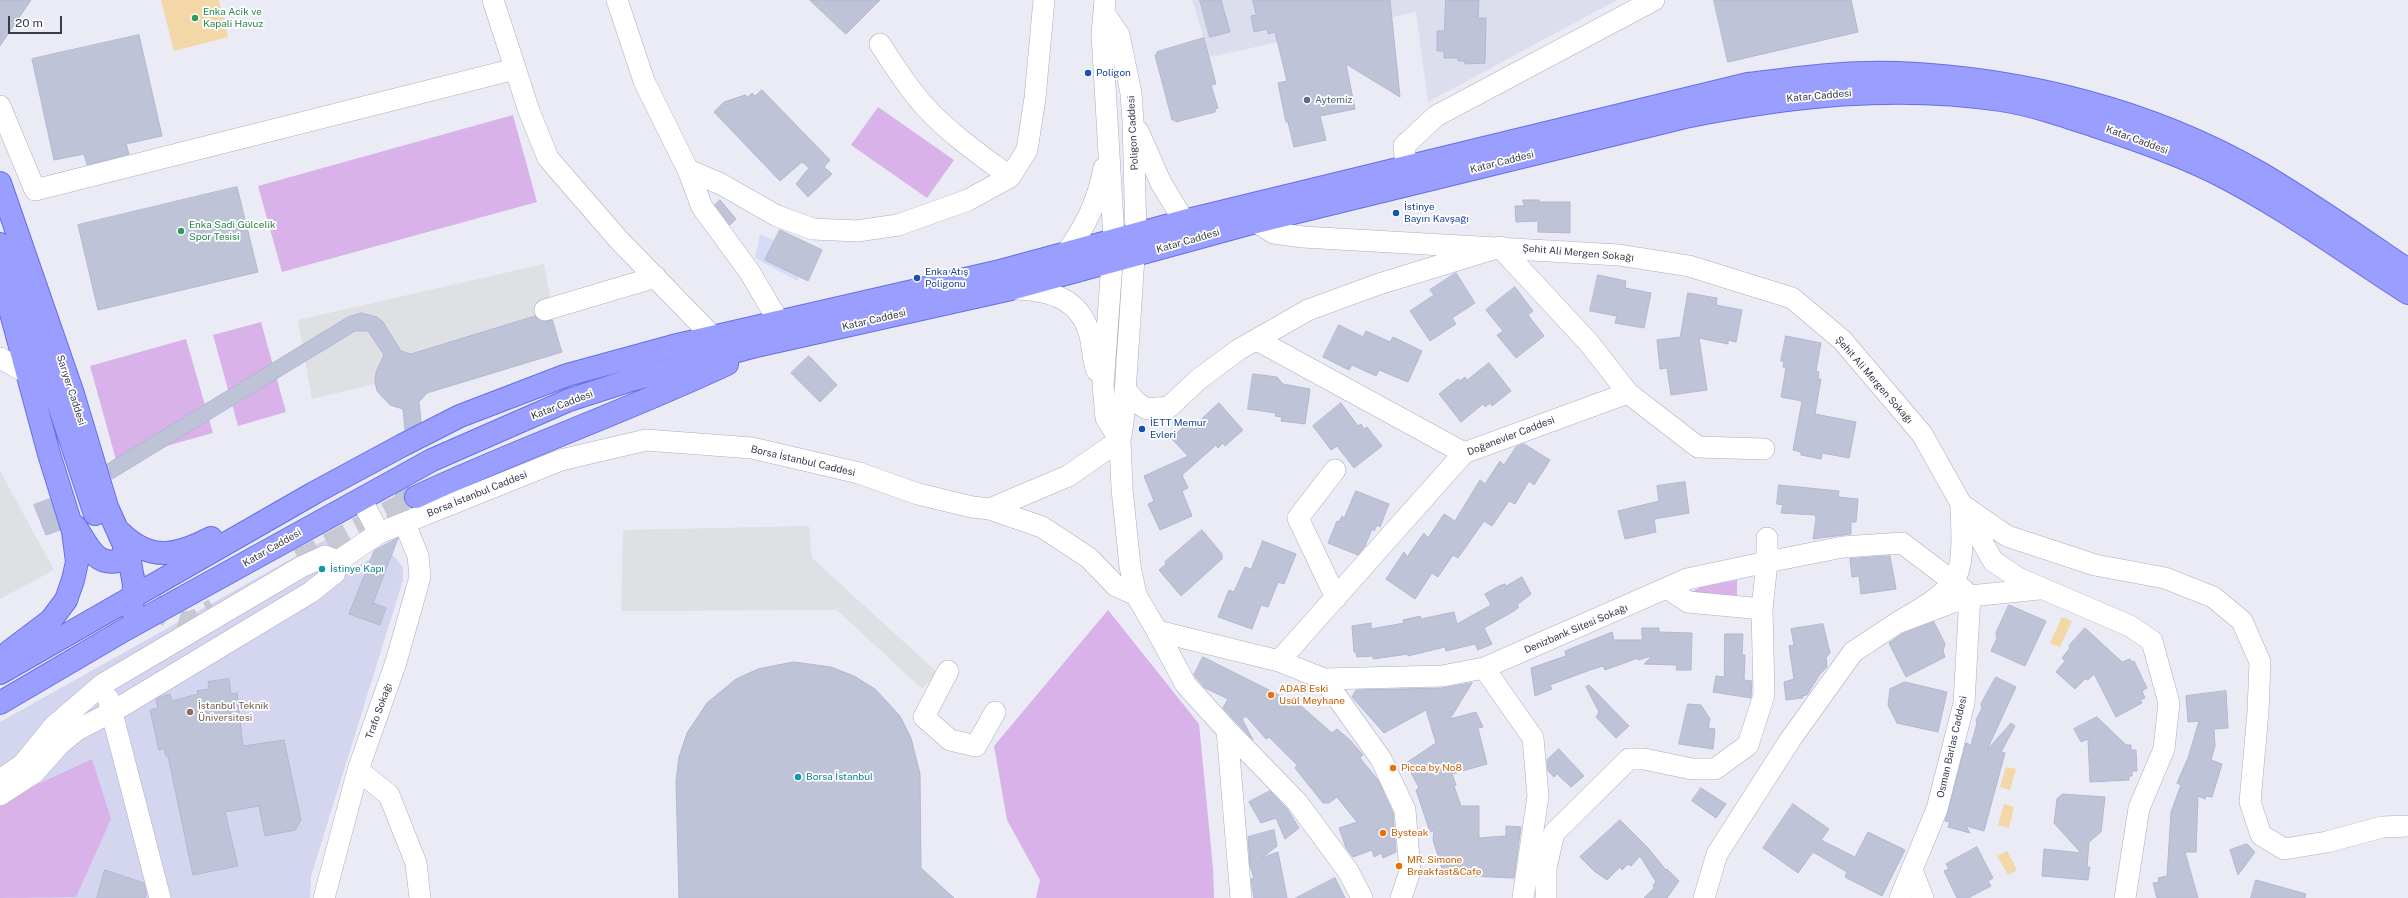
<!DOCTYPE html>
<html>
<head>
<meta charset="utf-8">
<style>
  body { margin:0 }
  #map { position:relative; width:2408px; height:898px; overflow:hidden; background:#eaebf5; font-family:"Public Sans",sans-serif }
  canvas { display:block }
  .scale { position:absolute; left:8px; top:16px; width:54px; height:18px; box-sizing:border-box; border:2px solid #383b4a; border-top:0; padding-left:5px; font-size:12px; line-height:14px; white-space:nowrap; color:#383b4a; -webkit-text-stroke:3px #fff; paint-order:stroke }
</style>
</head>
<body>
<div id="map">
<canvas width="2408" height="898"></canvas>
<div class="scale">20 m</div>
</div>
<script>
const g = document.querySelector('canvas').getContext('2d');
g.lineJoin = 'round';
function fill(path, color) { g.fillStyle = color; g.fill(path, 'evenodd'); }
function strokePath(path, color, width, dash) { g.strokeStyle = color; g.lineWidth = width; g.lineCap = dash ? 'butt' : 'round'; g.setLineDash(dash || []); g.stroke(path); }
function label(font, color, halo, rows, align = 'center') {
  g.font = font + ' "Public Sans",sans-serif'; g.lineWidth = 3.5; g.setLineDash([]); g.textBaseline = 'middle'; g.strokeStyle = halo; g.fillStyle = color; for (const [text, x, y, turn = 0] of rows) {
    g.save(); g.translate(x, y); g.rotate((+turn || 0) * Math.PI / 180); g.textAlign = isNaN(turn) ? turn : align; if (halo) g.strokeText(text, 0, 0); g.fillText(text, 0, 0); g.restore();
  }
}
const residential = new Path2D(`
  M1192,0H1617L1428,102L1416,12L1210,57Z`);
const commercial = new Path2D(`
  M760,234L803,253L798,281L755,258Z`);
const education = new Path2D(`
  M341,531L348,539L319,558L332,580L388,549L403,567V580L311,876L310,898H0V722Z`);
const green = new Path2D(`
  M878,107L954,160L927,198L851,145Z
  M513,115L537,202L282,272L258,186Z
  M261,322L286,412L238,426L213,335Z
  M186,339L213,433L116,460L90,366Z
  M1737,580V601L1689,593L1701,587Z
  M1108,610L1199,724L1213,868L1214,898H1036L1040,880L1007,820L994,746Z
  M92,759L111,819L76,897L0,898V802Z`);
const parking = new Path2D(`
  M544,264L558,340L312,399L298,320Z
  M0,471L54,570L0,599Z
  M809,526L812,558L938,673L922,689L837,610L621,611L623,530Z`);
const water = new Path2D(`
  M161,0H219L228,37L174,51Z
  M2062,617L2072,621L2060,647L2050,643Z
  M2006,767L2016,769L2010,790L2000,787Z
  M2004,804L2014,807L2009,828L1998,825Z
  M2007,851L2017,870L2008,875L1997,856Z`);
const building = new Path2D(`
  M0,0H31L0,46Z
  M810,0H880L846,34Z
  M1200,0H1221L1230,32L1210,37Z
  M1253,0H1390L1400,97L1346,64L1355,109L1320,116L1326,140L1294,147L1288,122H1286L1278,83L1287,81L1275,32L1268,34L1267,29L1254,32L1251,16L1256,15Z
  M1446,0H1479L1478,18H1486L1485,63L1465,64V61H1458V58H1444V51H1437V31H1444Z
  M1714,0H1851L1858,32L1728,62Z
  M139,35L162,136L126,144L129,154L87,165L84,154L54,160L32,59Z
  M1204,38L1216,84L1211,85L1218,108L1215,109V112L1176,122L1175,120H1172L1155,55L1157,54V52Z
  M762,90L830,160L824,167L832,174L808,197L796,184L809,168L802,162L780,181L714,112L724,102L745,95L748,97L752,93L755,96Z
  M237,187L258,272L98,310L78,225Z
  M720,200L736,219L730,225L715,205Z
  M1523,200H1539V202H1570V233L1538,232V221L1516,222L1515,206H1524Z
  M780,230L822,250L808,281L765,260Z
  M1456,273L1475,303L1452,318L1456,324L1430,341L1410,311L1434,295L1430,290Z
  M1598,275L1626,281L1625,288L1651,293L1644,328L1615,323L1617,316L1590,311Z
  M1515,287L1533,311L1528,315L1544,336L1516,358L1497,335L1503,331L1486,310Z
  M1688,293L1717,298L1716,305L1742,310L1736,342L1728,340V344L1699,338L1707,390L1671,395L1667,368L1660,369L1657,340L1680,337Z
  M361,313L377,317L383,322L401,351L411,354L535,316L542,322L552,320L562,352L427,393L419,402L421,422L405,430L403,409L390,405L377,391L375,382L376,372L384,355L368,331H355L112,479L107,464L348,317Z
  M1339,325L1363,337L1366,331L1390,342L1393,337L1422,351L1408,382L1379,370L1376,376L1352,365L1349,370L1323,357Z
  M1786,336L1821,343L1816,371L1819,372L1818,379H1821L1815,414L1856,422L1849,458L1822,453L1821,459L1801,455V452L1793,450L1802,401L1781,397L1786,368L1783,367L1784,361H1781Z
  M809,356L837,385L820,402L791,373Z
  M1489,363L1511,391L1492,406L1490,403L1485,407L1483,404L1461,422L1439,394L1458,379L1460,381L1465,377L1467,380Z
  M1253,374L1277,377L1283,384L1310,389L1305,424L1281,421L1282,417L1275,416L1276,413L1248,409Z
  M1219,403L1243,430L1225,446L1223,443L1218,448L1216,445L1182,475L1188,488L1182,491L1192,516L1160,530L1148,504L1154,501L1144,476L1188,456L1171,438L1189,422V425L1196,420L1197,423Z
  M1341,403L1358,426L1361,424L1364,429L1367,427L1382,446L1354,468L1337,446L1331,450L1313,426Z
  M1524,444L1550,460L1534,485L1529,481L1515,504L1509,501L1492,526L1484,521L1458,558L1453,555L1438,577L1432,573L1415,599L1386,579L1404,552L1407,557L1424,533L1428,538L1444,514L1455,521L1480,480L1485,484L1500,461L1504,465L1516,447Z
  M1685,482L1689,513L1654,519L1656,532L1625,539L1618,511L1659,501L1657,486Z
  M1779,485L1839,491L1838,497L1858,499L1856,522H1851V534L1813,539L1816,519L1815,515L1781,513L1783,505L1777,504Z
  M409,487L404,496L405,503L409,508L387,517L396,494Z
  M1356,491L1389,504L1380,527L1377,525L1374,531L1372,529L1365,546L1358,555L1328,543L1337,521L1339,522L1342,516L1344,518Z
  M50,499L60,530L46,535L34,505Z
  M1202,530L1222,554V559L1181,596L1159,570L1166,564L1165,562Z
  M398,538L373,603L386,608L380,625L349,614L374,551Z
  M1263,541L1296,554L1284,584L1278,582L1268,607L1261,605L1252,629L1218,617L1229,590L1234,592L1245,567L1251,569Z
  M1890,556L1896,589L1861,594L1859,576L1852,577L1850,559Z
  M1522,577L1531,594L1517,605L1519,607L1514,611L1484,628L1492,644L1478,650L1475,644L1446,651L1445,647L1408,656V654L1373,659V656L1357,657L1356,652H1354L1352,626L1371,623V629L1404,623L1403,620L1420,616L1421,619L1454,612L1457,624L1491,605L1485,594L1499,586L1505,584L1506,586Z
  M2009,605L2046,621L2025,666L1991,651L1997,638L1996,633Z
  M1934,622L1945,644L1943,651L1945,657L1906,677L1889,643L1902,634Z
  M1823,624L1830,653L1826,658L1827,667L1820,674L1807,695L1802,696L1803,698L1786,700L1784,682L1794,679L1789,646L1794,645L1791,629Z
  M1642,628H1659V632L1692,633L1691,670H1676L1677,665L1644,664L1652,656L1638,660V658L1605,670L1603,666L1590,670L1550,685L1552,689L1535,696L1531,668L1566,656L1565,651L1612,632L1614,640H1642Z
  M2085,628L2122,662L2130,659L2132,662L2134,661L2147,688L2142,691L2145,698L2140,700L2142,703L2116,717L2094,674L2088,680L2085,679L2075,689L2056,672L2065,661L2062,658L2070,648L2069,646Z
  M1725,634H1743L1742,655H1745L1744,680L1752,681L1751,698L1713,692L1716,676L1724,677Z
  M1203,657L1301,706L1332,733L1337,729L1350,740L1363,755L1360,758L1378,780L1393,813L1396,852L1383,858L1381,853L1374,857L1372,850L1353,857L1346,848L1339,828L1357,822L1337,797L1329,803H1323L1295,768L1297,765L1269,737L1266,739L1246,716L1242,719L1253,740L1236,722L1223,708L1228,699L1205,688L1194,675Z
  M794,662L831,667L854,676L875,689L900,716L911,738L920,774L921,868L954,898H679L676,781L679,757L687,733L707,703L736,679L758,669Z
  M1996,677L2016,687L1987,750L2011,723L2015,726L2001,752L2005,753L1984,831L1966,826L1970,833L1948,827L1950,822L1945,821L1966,743L1971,745L1977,723L1976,720L1982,708L1981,704Z
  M229,679L231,694L237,693L243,746L284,740L301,820L295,830L265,836L259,806L225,812L238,866L193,875L168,756H166L164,749L159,750L150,710L158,708L156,699L160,697L170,694L172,701L198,694L197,691L209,689L208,682Z
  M1905,682L1947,692L1938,732L1897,723L1888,705L1890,689Z
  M1472,683L1450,719L1476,712L1483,727L1478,728L1487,764L1452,774L1456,785L1454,786L1461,806H1479V838L1506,836V826L1521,827L1514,878L1444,875L1433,840L1434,830L1430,832L1416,790L1419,788L1406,763L1436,743L1426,710L1384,733L1352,697L1356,690L1442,688Z
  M1589,685L1629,726L1616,738L1596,717L1599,712L1586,687Z
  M2226,691L2228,728L2214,729L2215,746L2211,760L2222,764L2212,797L2206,796L2205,799L2198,796L2196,852H2185L2198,898H2157L2153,883L2159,882L2158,878L2167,876L2171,812L2181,785L2177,783L2188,758L2199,721L2188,722L2186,696Z
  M1688,704L1701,705L1710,719L1708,728L1715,729L1713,749L1679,744Z
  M2097,717L2126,745H2131V750H2136L2137,771H2132V776H2129V780L2090,782L2088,739L2081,742L2074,729Z
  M1559,749L1584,776L1571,787L1557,774L1554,777L1548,771L1547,760Z
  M1701,788L1726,804L1716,818L1692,801Z
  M1270,791L1288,810L1299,828L1285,839L1276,818L1261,823L1249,802Z
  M2063,794L2105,797L2101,832L2089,842L2087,867H2090L2088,880L2042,876L2044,849L2081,853L2054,823L2057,799Z
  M1793,804L1829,829L1821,840L1855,857L1868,832L1905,850L1882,896L1845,877L1847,872L1813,852L1798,873L1763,848Z
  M1620,820L1648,848L1666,870L1667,869L1679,881L1667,898H1644L1654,888L1653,885L1656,882L1640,856L1631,866L1628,864L1622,870L1620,867L1607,880L1594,871L1580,857Z
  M1274,830L1277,846L1262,858L1278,852L1287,898H1254L1251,879L1254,878L1250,866L1248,837Z
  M2247,844L2255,852L2238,875L2230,850Z
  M1977,847L1993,878L1988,881L1991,886L1968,898H1957L1944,871L1949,869L1946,864Z
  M105,870L144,883L146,894L145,898H97Z
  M1335,878L1345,898H1296Z
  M2256,880L2306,894L2305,898H2251Z`);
const majorTunnel = new Path2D(`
  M299,560L416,497
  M133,575C144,593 165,625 189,622C197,621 207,613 214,609`);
const minor = new Path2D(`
  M493,0L529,111L548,158L618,239L713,337
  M617,0L644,81L688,170L702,207L749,271L779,322
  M1105,0L1102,34L1114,240
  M1104,13L1119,35L1131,93L1133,121L1136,234
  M880,44C895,67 910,91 929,111C953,136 982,156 1010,177
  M0,106L35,190L515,69
  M1138,131L1161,183L1184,221
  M1406,166L1404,146L1436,116L1654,0
  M688,170L721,184L777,216L813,229L857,231L898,225L968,200L1010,177L1027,150L1035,98L1044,0
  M1256,222L1274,233L1303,237L1619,255L1689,266L1792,298L1842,340L1922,434L1993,561L2018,578L2130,626L2152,641L2169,703L2164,749L2139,808L2125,898
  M1067,252C1087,223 1097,203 1104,168
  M1134,257L1123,423L1120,440L1122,489L1130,566L1136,595L1157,631L1279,661L1324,679L1442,676L1484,668L1687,579L1767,562L1762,609L1688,602L1667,588
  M1112,263L1103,386L1106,418L1120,440
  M1015,289C1048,290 1078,297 1089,332C1093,345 1092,359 1097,371
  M545,310L656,277
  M1257,340L1464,453
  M0,358L27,373
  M1125,389L1136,402L1147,409L1169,407L1199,379L1238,350L1308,310L1379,284L1500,247L1589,343L1628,393
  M1335,470L1298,518L1336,598
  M361,499L379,533
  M990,509L1042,527L1089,558L1116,586L1136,595
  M1767,538V562L1843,547L1902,543L1964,590
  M1897,623C1916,611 1939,600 1953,582C1966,565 1961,524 1961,504L2007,536L2095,565L2165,578L2213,597L2242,621L2260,662L2258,712L2250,802L2261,835L2284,849L2327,842L2382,827L2408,826
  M1157,631L1186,685L1227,730L1241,898
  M1279,661L1464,453L1628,393L1698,447L1764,449
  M1484,668L1533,738L1538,796L1523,898
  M948,671L924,717L950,740L976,746L995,712
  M1324,679L1381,759L1405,810L1410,871L1401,898
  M108,698L160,898
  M1227,730L1297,802L1348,871L1362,898
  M358,770L389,795L416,863L420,898
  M2,779L23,764L54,726L103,684L301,567L325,556L338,561
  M0,795L34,773L60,744L77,730L112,712L311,592L335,573L338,561L379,533L561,460L646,440L752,448L859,473L918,494L972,507L990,509L1068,476L1120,440
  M1912,870L1923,898
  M324,898L358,770L396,662L420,577L418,556L405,524
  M1546,898V868L1554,833L1629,759H1644L1692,769H1715L1748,745L1764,695L1762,609
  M1704,898L1717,854L1790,740L1853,652L1897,623L1970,596L2039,589
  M1900,898L1937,809L1964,703L1970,596`);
const major = new Path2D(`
  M0,183L73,394L107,507L129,556L134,585L132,610
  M0,244L21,291L95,514
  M0,272L49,454L73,531L77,562L73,580L66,600L51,620L10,651L0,661
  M416,497C518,449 625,412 727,364
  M75,526C87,543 94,566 118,561L127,549
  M120,532C150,562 176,556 211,538
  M0,673L314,493L401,446L460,416L567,375L673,346L996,272L1184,221L1748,84C1797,78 1847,71 1897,73C2022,78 2151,110 2260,173C2311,203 2359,237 2408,270
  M0,703L126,629L432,460L569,400L628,381L756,346L1011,289L1256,222L1685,117C1791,96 1894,84 2001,100C2033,105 2065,116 2095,126C2135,139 2176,153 2214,172C2282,206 2344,252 2408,293`);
const markers = [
  [195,18,4,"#2e9e5b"],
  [1088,73,4,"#1a4fb4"],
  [1307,100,4,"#5c6f8a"],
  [1396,213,4,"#1a4fb4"],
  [181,231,4,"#2e9e5b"],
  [917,278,4,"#1a4fb4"],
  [1142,429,4,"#1a4fb4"],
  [322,569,4,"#0f9aa8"],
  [1271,695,4,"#e8710a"],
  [190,712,4,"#8d6e63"],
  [1393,768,4,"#e8710a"],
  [798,777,4,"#0f9aa8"],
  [1383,833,4,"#e8710a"],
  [1399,866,4,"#e8710a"]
];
const leisureNames = [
  ["Enka Acik ve",203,12],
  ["Kapali Havuz",203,24],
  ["Enka Sadi Gülcelik",189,225],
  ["Spor Tesisi",189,237]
];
const transitNames = [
  ["Poligon",1096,73],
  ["İstinye",1404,207],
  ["Bayırı Kavşağı",1404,219],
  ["Enka Atış",925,272],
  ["Poligonu",925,284],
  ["İETT Memur",1150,423],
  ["Evleri",1150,435]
];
const streetNames = [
  ["Katar Caddesi",1819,96,-5],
  ["Poligon Caddesi",1133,133,-93],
  ["Katar Caddesi",2137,140,20],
  ["Katar Caddesi",1502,162,-14],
  ["Katar Caddesi",1188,241,-16],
  ["Şehit Ali Mergen Sokağı",1578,253,5],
  ["Katar Caddesi",874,320,-13],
  ["Şehit Ali Mergen Sokağı",1874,380,49],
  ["Sarıyer Caddesi",71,390,72],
  ["Katar Caddesi",562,405,-21],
  ["Doğanevler Caddesi",1511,436,-21],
  ["Borsa İstanbul Caddesi",803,461,13],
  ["Borsa İstanbul Caddesi",477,494,-22],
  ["Katar Caddesi",272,548,-30],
  ["Denizbank Sitesi Sokağı",1576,629,-23],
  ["Trafo Sokağı",379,711,-70],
  ["Osman Barlas Caddesi",1952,747,-77]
];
const serviceNames = [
  ["Aytemiz",1315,100]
];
const cultureNames = [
  ["İstinye Kapı",330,569],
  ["Borsa İstanbul",806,777]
];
const foodNames = [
  ["ADAB Eski",1279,689],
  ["Usûl Meyhane",1279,701],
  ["Picca by No8",1401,768],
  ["Bysteak",1391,833],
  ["MR. Simone",1407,860],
  ["Breakfast&Cafe",1407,872]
];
const educationNames = [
  ["İstanbul Teknik",198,706],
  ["Üniversitesi",198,718]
];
fill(residential, '#dcdeee');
fill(commercial, '#d5dcf7');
fill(education, '#d4d5ef');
fill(green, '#d9b2ea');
fill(parking, '#dfe0e4');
fill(water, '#f3d7a6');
fill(building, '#bfc3d8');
strokePath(building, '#b2b7d3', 1);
strokePath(majorTunnel, '#c6c8d3', 22, [22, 11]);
strokePath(minor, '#acaec1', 22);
strokePath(major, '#666ee8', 24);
strokePath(minor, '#fff', 21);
strokePath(major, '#9a9fff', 22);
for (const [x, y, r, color] of markers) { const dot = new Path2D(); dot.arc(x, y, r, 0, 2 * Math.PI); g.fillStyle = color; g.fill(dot); strokePath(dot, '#fff', 1.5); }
label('10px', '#27864d', '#fff', leisureNames, 'left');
label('10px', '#164399', '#fff', transitNames, 'left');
label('10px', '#383b4a', '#fff', streetNames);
label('10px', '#4e5e75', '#fff', serviceNames, 'left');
label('10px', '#0d838f', '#fff', cultureNames, 'left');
label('10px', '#c56008', '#fff', foodNames, 'left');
label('10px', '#785e54', '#fff', educationNames, 'left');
</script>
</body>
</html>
